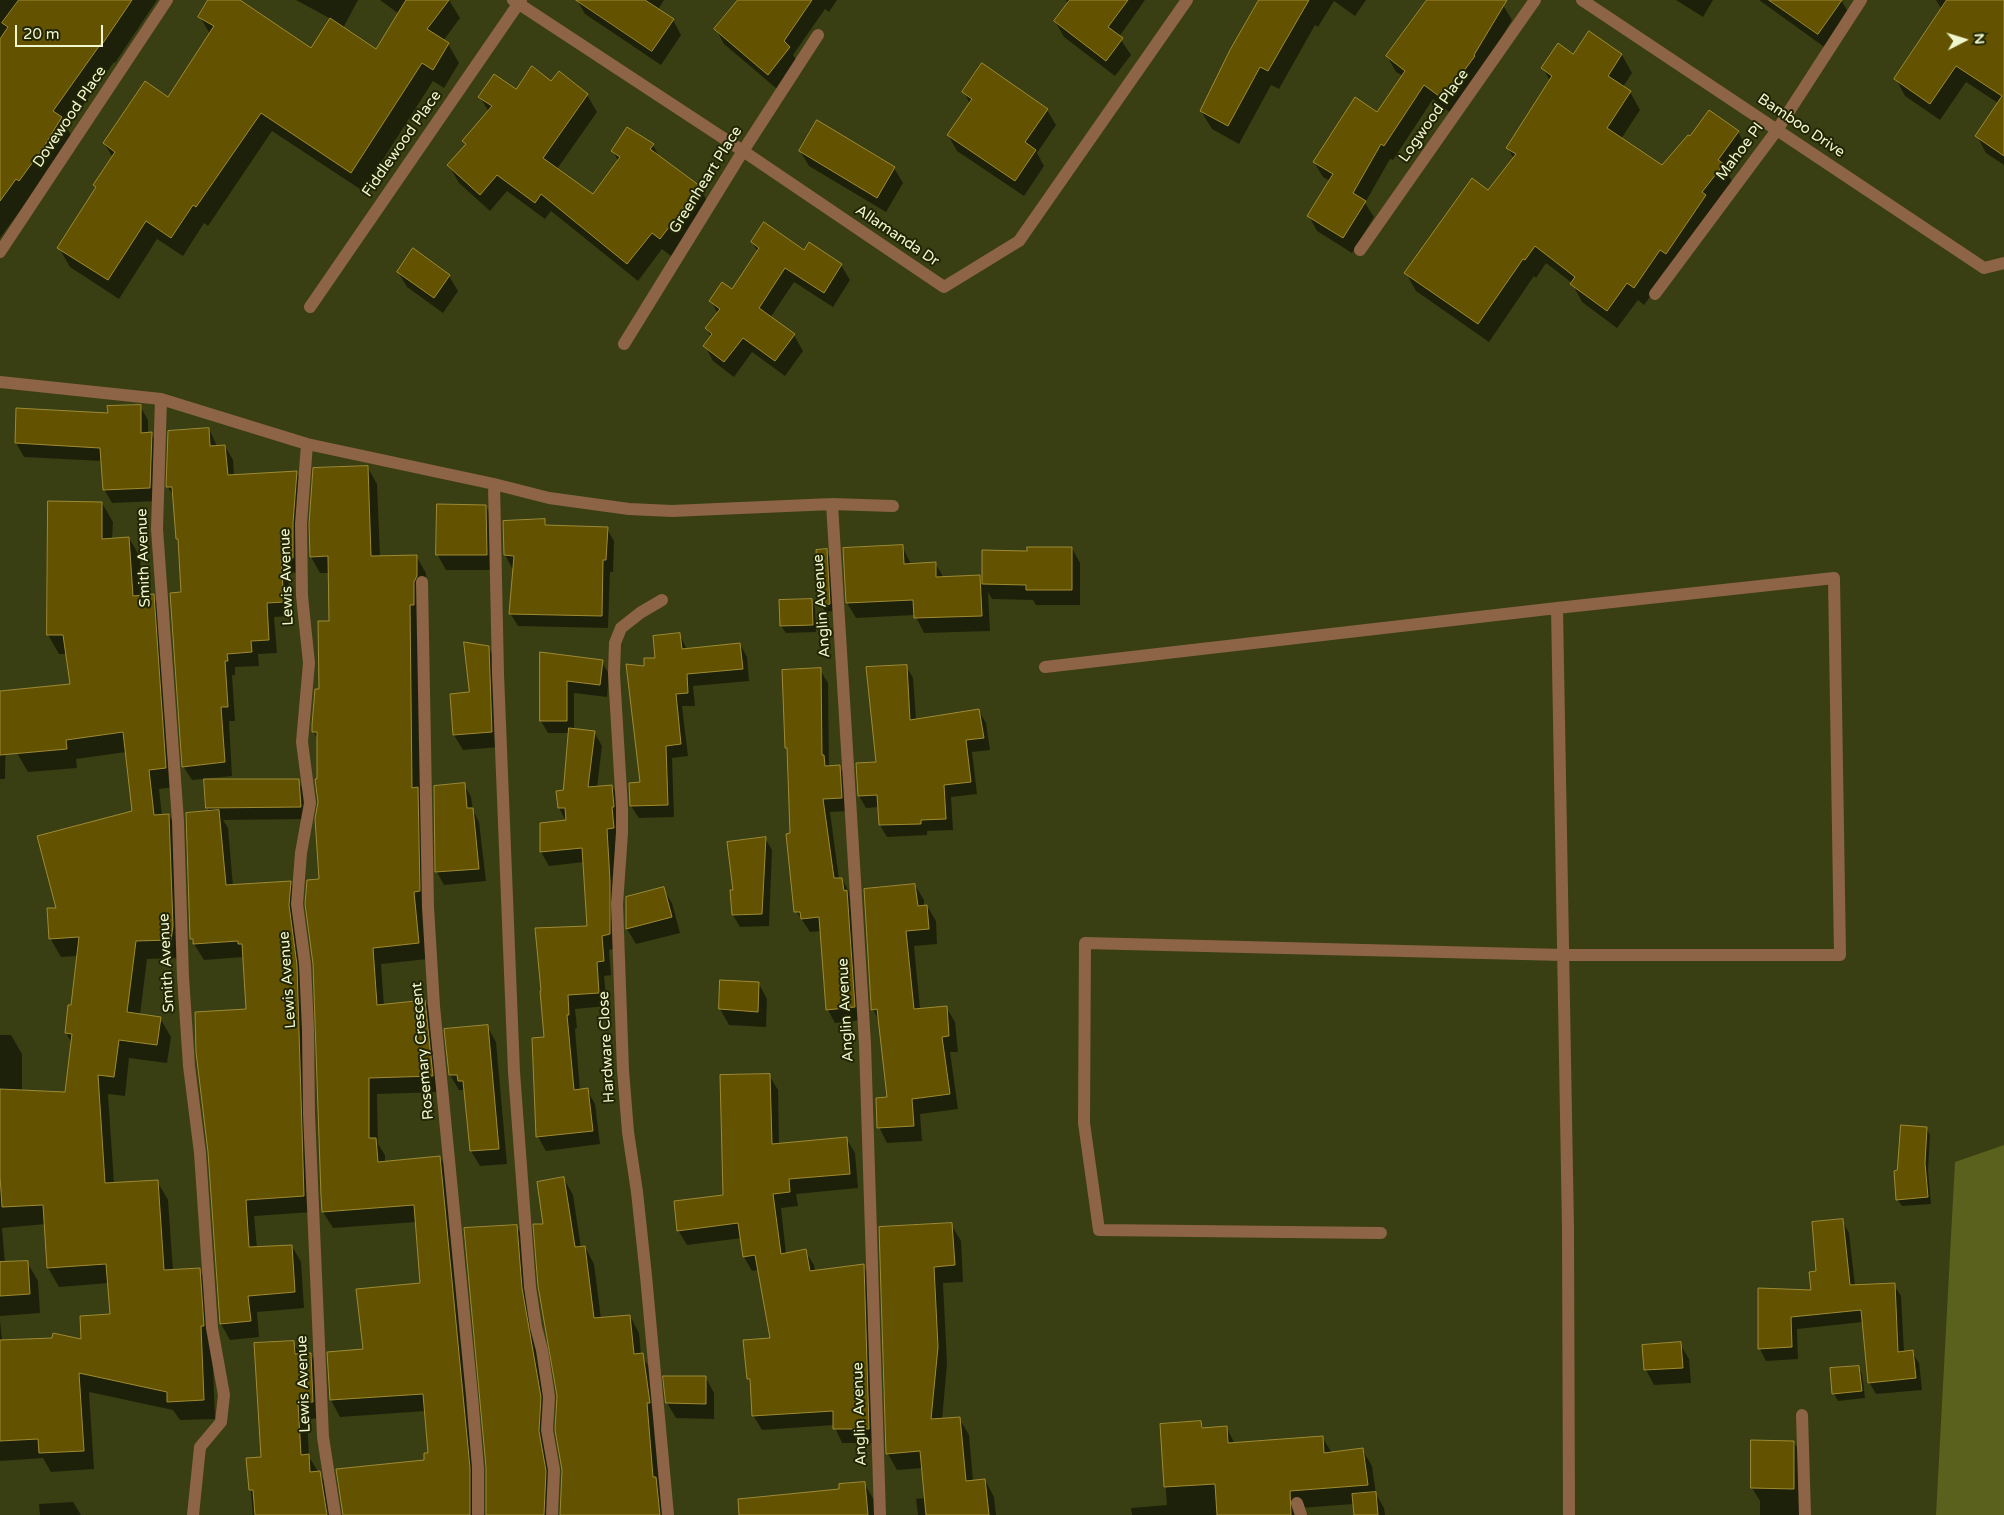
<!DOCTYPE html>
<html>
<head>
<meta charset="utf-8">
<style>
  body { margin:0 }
  #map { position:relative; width:2004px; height:1515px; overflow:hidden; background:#393f13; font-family:"Varela Round",sans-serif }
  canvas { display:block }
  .north { position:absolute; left:1939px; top:15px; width:50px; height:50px; -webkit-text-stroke:4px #212503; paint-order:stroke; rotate:85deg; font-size:14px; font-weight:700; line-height:20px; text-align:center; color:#f0f7cf }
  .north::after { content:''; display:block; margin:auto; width:18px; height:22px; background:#f0f7cf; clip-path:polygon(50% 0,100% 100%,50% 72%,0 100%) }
  .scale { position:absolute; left:15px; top:25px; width:88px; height:22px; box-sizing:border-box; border:2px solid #f0f7cf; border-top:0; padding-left:6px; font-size:15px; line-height:18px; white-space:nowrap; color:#f0f7cf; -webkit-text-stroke:4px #212503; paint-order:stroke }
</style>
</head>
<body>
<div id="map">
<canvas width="2004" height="1515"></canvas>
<div class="north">N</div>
<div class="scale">20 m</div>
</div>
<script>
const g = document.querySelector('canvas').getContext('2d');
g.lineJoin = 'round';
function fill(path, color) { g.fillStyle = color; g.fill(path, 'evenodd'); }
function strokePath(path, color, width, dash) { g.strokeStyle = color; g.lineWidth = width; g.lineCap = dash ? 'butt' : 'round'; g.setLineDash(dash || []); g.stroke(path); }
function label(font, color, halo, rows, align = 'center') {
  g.font = font + ' "Varela Round",sans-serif'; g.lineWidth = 4; g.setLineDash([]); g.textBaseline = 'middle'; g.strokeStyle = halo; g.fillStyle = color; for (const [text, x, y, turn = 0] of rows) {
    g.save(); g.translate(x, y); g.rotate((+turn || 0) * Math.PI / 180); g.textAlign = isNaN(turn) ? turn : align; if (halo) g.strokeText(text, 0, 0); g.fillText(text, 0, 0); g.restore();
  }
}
const green = new Path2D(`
  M2004,1145V1515H1936L1955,1162Z`);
const shadow = new Path2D(`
  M0,0H157L115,63L114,62L67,128L73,139L0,238Z
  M210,0H238L311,50L331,19L296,0H358L343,28L376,50L399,14L380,0H449L460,18L443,41L448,44L459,63L444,88L433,81L363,191L272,131L208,226L204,223L183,256L157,239L119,299L70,267L59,248L96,189L94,185L113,158L104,143L169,99L210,34L200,17Z
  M577,0H664L658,10L673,20L681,35L661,65L585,14Z
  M739,0H837L829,12L825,9L793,55L798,63L777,89L724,44L716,29Z
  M1066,0H1145L1119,37L1131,55L1115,76L1064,37L1055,21L1068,4Z
  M1260,0H1366L1355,16L1334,1L1318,27L1315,25L1279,89L1271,85L1239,144L1212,129L1201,111Z
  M1443,0H1503V5L1512,20L1482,71L1452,114L1433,99L1393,160L1390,159L1365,203L1374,217L1352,253L1317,231L1309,216L1330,181L1323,177L1314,162L1378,114L1403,76L1396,72L1387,56Z
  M1676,0H1713L1703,17Z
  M1759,0H1841L1850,15L1827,49Z
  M1936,0H2004V165L1986,153L1977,136L1998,103L1966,82L1940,120L1905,96L1896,79L1942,10Z
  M1589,33L1622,55L1632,73L1623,87L1630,92L1640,110L1621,139L1663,167L1738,132L1748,150L1729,176L1733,183L1644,305L1638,300L1617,328L1582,302L1572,283L1546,263L1536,278L1534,276L1489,342L1416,291L1406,273L1488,192L1514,159L1508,148L1550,81L1543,68L1573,55Z
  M552,82L587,95L597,112L557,169L593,196L618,161L613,151L653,145L660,158L699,187L709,204L671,256L662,249L638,281L551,211L545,219L507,191L490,211L459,183L449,166L467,145L464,141L489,112L480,97Z
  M964,92L1047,110L1056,125L1037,153L1044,166L1024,196L957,151L948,135L970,104Z
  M800,151L894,168L903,183L886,212L809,166Z
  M752,242L805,252L841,265L850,280L833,307L794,282L770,318L794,335L803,351L785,376L752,352L734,377L713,361L705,346L711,337L706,328L718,314L711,301L732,291L758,252Z
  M398,272L449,276L458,291L443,313L407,287Z
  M140,406L148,420V433H151L159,447L158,501L112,503L104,489L102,461L24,457L16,443Z
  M209,429L217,446H225L233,460L234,476L296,472L304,486L301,572L288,573L291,616L274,617L277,653L258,654L259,666L235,667V675H232L235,721H229L232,776L192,780L183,766V593L180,544L177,538L174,497L168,487Z
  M368,468L377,484L380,557L416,556L426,573L428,959L381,964L384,1006L425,1001L434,1018L441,1092L377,1094L378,1144L385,1155V1163L440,1157L449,1174L479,1515H344L426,1462L430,1454L426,1411L340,1417L331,1400L329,1353L364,1350L421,1284L416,1222L333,1228L323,1212L318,740L313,731L330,622L329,573H320L311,557Z
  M102,503L113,522L112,540L129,538L140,557L142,596H153L164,615L176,787L159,789L162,816L169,815L180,834L182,958L147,959L140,1015L160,1018L171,1037L167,1063L129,1058L125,1096L108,1094L114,1184L157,1181L168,1200L173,1271L199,1269L210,1288L215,1419L180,1420L173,1410L89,1392L94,1469L51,1472L43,1458L0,1461V1320L2,1341L83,1340L111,1315L109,1283L59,1287L48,1268L46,1224L2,1228L5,1263L27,1262L38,1281L40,1313L0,1316V1035H11L22,1054V1092L66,1093L72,1043L66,1033L72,1007L78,956L61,957L50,938L57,909L133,812L126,752L76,759L77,768L28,772L17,753L71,685L67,654H59L48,635Z
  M486,506L494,522L496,570H446L437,554Z
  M544,521L547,526L607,529L614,541L613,572H610L608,628L518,626L510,613L514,568H512L505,555L504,522Z
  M902,546L911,564L935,563L944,578L979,576L984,584L1072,548L1080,563V605H1036L1033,600L992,599L988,592L990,631L924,633L915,615L856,618L847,603L844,549Z
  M826,550L830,558L833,611L825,612L821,604Z
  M811,600L815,608L816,632L786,633L781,626Z
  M680,635L687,650L740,644L747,657L749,681L693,686L695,706H682L688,756L672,758L674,817L639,818L631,806L641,783L646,668Z
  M488,647L497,662L500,747L463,750L454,735Z
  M541,654L602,662L609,674L607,697L574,693V730L594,732L602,746L597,788L612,786L620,800L621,842L615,843L618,896L617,948L609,950L611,975L604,976L607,1006L575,1009L577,1028L575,1029L580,1091L587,1090L595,1104L600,1144L546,1151L538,1137L533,1039L545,1038L588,927L584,862L549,866L541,852V824L566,821L559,808L558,792L564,791L570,733H548L541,721Z
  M906,666L913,678L916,720L979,711L986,723L990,750L972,752L977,794L951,797L953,830L927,831V835L887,837L880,825L879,807L866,808L859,796L878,763Z
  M820,670L828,683L829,767L839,766L847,779L849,811L830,812L839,879H842L849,892L862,1020L835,1023L828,1010L822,931L810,932L796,911L788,752L786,747Z
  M0,706L6,716L5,779H0Z
  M298,781L305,793L307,819L223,820L228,828L233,886L290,882L299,898L313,1212L254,1216L257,1248L292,1246L301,1262L304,1308L257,1312L259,1337L230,1340L221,1324L248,1010L244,957L204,960L191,939L210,812L207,807Z
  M464,784L471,797L473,810L479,822L486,881L444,885L437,872L435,787Z
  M765,838L772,850L769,926L740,927L733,915L732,891H735Z
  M915,885L924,900V906H927L936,921L937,944L914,946L920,1009L946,1007L955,1022L958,1052H950L958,1109L920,1114L922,1141L887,1143L879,1127L889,1098L879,1021L873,1009Z
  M663,888L672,903L680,933L636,944L627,929V898Z
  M722,982L759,984L767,999L766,1027L729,1025L720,1009Z
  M487,1026L496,1042L507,1164L480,1166L471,1151L466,1093L464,1090H459L450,1075Z
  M769,1075L778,1090L779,1144L846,1138L855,1153L858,1188L796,1194L798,1206L781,1208L786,1254L805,1251L814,1265L815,1272L863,1266L872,1280L877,1443H842L834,1425L762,1430L753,1415L751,1384L748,1378L771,1339L759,1270L752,1271L744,1257L742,1238L687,1245L678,1230L724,1196Z
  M1926,1128L1930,1135L1928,1171L1931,1204L1902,1206L1897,1199Z
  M564,1179L573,1195L581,1248L585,1247L594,1264L601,1319L630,1316L639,1333L641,1355L652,1371L667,1515H561L563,1470L545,1225Z
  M1842,1221L1849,1233L1855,1286L1894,1285L1901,1296L1904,1352H1912L1919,1363L1922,1390L1876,1394L1869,1382L1863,1322L1797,1329L1798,1359L1766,1361L1760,1349L1759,1289L1812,1291L1817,1272Z
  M951,1224L961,1241L963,1282L943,1283L947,1364L942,1420L959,1418L969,1435L973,1481L985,1480L994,1497L996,1515H918L916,1499L925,1498L923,1468L897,1470L888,1454L880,1228Z
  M517,1227L526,1243L550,1415L554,1515H487Z
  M293,1342L301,1355L311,1354L320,1371L322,1418L307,1419L309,1457L329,1489L333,1515H253L248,1459L262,1458Z
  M1680,1344L1689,1359L1691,1383L1654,1385L1646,1370L1644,1346Z
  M1858,1367L1862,1374L1865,1398L1838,1401L1834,1394L1832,1369Z
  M706,1378L714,1393V1419L676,1418L667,1403Z
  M1200,1422L1204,1429L1226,1427L1235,1444L1322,1437L1332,1453L1362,1449L1372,1466L1376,1494L1384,1508L1385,1515H1355L1354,1504L1299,1508V1515H1132L1131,1508L1167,1505L1161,1425Z
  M1794,1442L1803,1457L1802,1515H1760V1501L1752,1488Z
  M864,1483L874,1500L875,1515H764Z
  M73,1502L81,1515H40L39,1504Z`);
const building = new Path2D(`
  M19,0H132L103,43L102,42L53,111L62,117L43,148L19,181L16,179L0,201V39L8,27L2,23Z
  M208,0H240L311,48L330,18L376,49L406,0H449L427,29L449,43L433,70L422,63L351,173L261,113L196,207L193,205L171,238L146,221L108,280L57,248L96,187L93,185L115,152L103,143L145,81L168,97L214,26L198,17Z
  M576,0H645L674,19L652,51Z
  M738,0H812L784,41L790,47L768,75L714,29Z
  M1070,0H1128L1108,27L1123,38L1106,61L1054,21Z
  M1259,0H1309L1268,71L1260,67L1228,126L1200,111L1230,50Z
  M1427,0H1507L1474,55L1475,56L1443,99L1424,85L1384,146L1381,144L1353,193L1366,201L1343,238L1307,216L1333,174L1313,162L1355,97L1377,112L1405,71L1386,56Z
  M1769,0H1842L1818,34Z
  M1947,0H2004V156L1975,136L2002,96L1956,66L1930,104L1894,79Z
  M1589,31L1622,54L1608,76L1631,91L1607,128L1662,165L1688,135L1690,136L1709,110L1739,131L1718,160L1724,164L1702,192L1706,195L1666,254L1660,250L1634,288L1627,283L1607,311L1570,284L1575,277L1535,246L1525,260L1523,259L1478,324L1404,273L1472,178L1488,190L1516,154L1506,148L1552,76L1541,68L1558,43L1573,54Z
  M982,63L1048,109L1025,142L1036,150L1015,181L947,135L972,99L962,92Z
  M532,66L551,81L559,71L588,94L543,158L593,194L620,157L611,151L627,127L654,144L650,149L700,186L660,239L652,233L627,264L541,194L535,203L497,175L480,195L447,165L466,144L462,141L492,106L478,97L494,74L516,89Z
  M817,120L895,167L877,198L799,151Z
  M764,222L804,250L809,242L842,264L824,293L785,268L759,308L795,334L775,361L743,338L724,362L703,346L712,334L705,328L720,309L709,301L722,282L732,289L759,248L751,242Z
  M413,248L450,275L434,298L397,272Z
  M141,405V433L152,432L150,488L103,490L100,448L15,443L16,408L108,413L107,406Z
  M209,428L210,446L225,445L228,475L297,471L293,523V558L281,559L284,602L267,603L269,640L251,641L252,652L227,654L228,661H225L228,707H221L225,762L182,767L170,593L181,592L178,539H176L172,487H166L168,431Z
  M368,466L371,556L417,555V576L414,582V605H410L412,788L418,787L420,891L414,892L419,943L373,948L377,1005L425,1000L433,1076L369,1078V1138H376L378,1162L440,1156L470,1468V1515H343L336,1469L424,1460V1453H428L423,1394L330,1400L327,1352L363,1349L356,1289L420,1283L414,1205L322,1212L321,1196L313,964L305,904L307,880L319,879L315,819L318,802L315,779H317V732H312V725L315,689H319L318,621H329L328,556L310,557L309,524L313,468Z
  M48,501L102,502V539L129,537L133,596L154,594L166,768L149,770L154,815L169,814L173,926L171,940L136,941L127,1012L161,1017L157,1045L119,1040L114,1077L98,1075L105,1183L158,1180L164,1270L200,1268L204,1326H201L204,1400L167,1402V1392L79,1373L84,1451L39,1453L38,1439L0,1441V1340L52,1338L53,1333L81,1339L80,1316L110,1314L106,1264L47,1268L43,1205L2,1207L0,1176V1089L65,1092L72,1034L65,1033L68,1005H71L79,937L49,939L47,908H56L37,836L132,811L123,732L66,740L67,749L0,755V691L70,684L63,635H47Z
  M437,504L486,505L487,555H436Z
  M545,519V525L608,527L606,560H603L602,616L509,614L514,556L504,555L503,521Z
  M903,545L904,564L936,562V577L980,575L982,616L914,618L913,600L846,603L843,548Z
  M1027,547H1072V590H1026V585L982,584V550L1027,551Z
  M827,549L830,604L820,605L816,550Z
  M812,599L813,625L780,626L779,600Z
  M680,633L682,649L740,643L743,669L687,674L688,693L676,694L681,744L666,746L668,805L630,806L629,783L640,782L626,664L644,666V658H655L653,636Z
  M464,642L489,646L492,732L453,735L450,694L469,692Z
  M540,652L603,660L600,685L567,681V721H540Z
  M907,665L910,720L979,709L984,738L966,740L971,782L944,785L946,819L921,820V824L879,825L877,795L858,796L856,763L876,762L866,667Z
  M821,668L822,755H824L825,766L840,765L842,798L823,799L834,878H842L844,891L847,890L855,1007L826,1010L819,917L801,919L800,912H794L786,834L790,833L787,748H785L782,670Z
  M569,728L595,731L588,787L612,785L614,807H612L614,828L607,829L610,881V934L602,936L604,961L597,962L599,993L568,995L569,1015H567L574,1090L588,1088L593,1131L536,1137L532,1038L544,1037L540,991H541L535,928L587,926L582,848L540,852V823L566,820L565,808H558L556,791L563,790Z
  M204,779H299L301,807L206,808Z
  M465,783L467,808H473L479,869L435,872L434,786Z
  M219,810L226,885L291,881L289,905L297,965L304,1196L246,1200L249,1247L292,1245L295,1292L248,1296L251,1321L220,1324L208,1152L196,1052L195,1012L246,1009L242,944H238V941L193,944V939H190L186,813Z
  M766,837L762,914L732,915L730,890H733L727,842Z
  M915,884L918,906L927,905L929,929L906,931L914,1009L947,1006L949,1036L942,1037L950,1094L912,1099L914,1126L877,1128L876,1098L887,1097L877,1009L871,1010V1005L864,889Z
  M664,887L672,917L626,929V897Z
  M720,980L759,982L758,1012L719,1009Z
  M488,1025L499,1149L470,1151L463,1081H458L457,1075H449L444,1029Z
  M770,1074L772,1144L847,1137L850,1174L789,1179L790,1192L773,1194L781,1254L806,1249L810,1271L864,1264L869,1429H833V1411L752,1416L750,1379H747L743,1340L770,1338L755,1255L743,1257L738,1223L677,1231L674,1201L723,1195L720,1075Z
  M1901,1125L1927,1127L1925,1163L1928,1197L1896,1200L1894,1171L1897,1170Z
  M564,1177L575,1247L585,1246L594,1318L630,1315L634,1354L643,1353L650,1403H647L653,1477H656L660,1515H560L562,1470L555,1430L557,1396L538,1286L533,1224H543L537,1182Z
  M1843,1219L1850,1285L1895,1283L1898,1352L1913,1350L1916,1378L1868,1383L1861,1310L1791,1317L1792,1347L1758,1349V1288L1811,1290L1809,1272L1816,1271L1812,1222Z
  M952,1223L955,1265L934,1267L938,1347L931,1419L960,1417L966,1481L985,1479L989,1515H926L920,1451L886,1454L879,1227Z
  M517,1225L522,1288L541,1397L539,1431L546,1471L544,1515H486V1467L464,1228Z
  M28,1261L30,1294L0,1296V1262Z
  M294,1341L295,1354L311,1353L313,1402L298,1403L301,1455L309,1454L310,1472L320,1471L327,1515H255L253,1490H249L246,1458L261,1457L254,1343Z
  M1681,1342L1683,1368L1644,1370L1642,1345Z
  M1859,1366L1862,1391L1832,1394L1830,1368Z
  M663,1376H706V1404L666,1403Z
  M1201,1421L1202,1428L1227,1426L1228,1443L1323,1436L1324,1453L1363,1448L1368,1485L1290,1491L1291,1515H1217L1215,1484L1164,1487L1160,1424Z
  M1751,1440L1794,1441V1489L1751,1488Z
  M865,1482L868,1515H739L738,1499L839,1489V1484Z
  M1376,1492L1378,1515H1354L1352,1494Z`);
const street = new Path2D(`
  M513,0L743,151L944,287L1019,241L1187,0
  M1582,0L1984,268L2004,263
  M1360,250L1535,0
  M0,252L167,0
  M1655,294L1777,130L1861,0
  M310,307L521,0
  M624,344L743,151L818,35
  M0,382L161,399L307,444L494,484L549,498L629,509L672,511L832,504L893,506
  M161,399L157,529L178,821L183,977L189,1066L200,1153L212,1328L224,1395L221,1422L200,1447L193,1515
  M307,444L301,524L302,596L309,663L302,742L310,803L301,853L297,904L305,964L308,1030L309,1114L323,1437L335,1515
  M494,484L498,674L514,1072L530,1287L536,1327L542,1350L549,1397L547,1430L554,1470L552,1515
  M832,504L865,1044L880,1515
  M422,582L428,907L434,1006L472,1396L478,1468V1515
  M662,600L640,613L621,628L615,643L614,674L622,808V833L617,904L623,1070L628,1132L637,1192L646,1276L668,1515
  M1557,608L1568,1228L1569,1515
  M1045,667L1557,608L1834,578L1840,955H1563L1085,943L1084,1123L1099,1230L1381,1233
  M1802,1415L1805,1515
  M1297,1503L1301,1515`);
const streetNames = [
  ["Logwood Place",1434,116,-55],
  ["Dovewood Place",70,117,-56],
  ["Bamboo Drive",1801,126,34],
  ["Fiddlewood Place",402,144,-55],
  ["Mahoe Pl",1740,152,-53],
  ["Greenheart Place",706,180,-58],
  ["Allamanda Dr",897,236,34],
  ["Smith Avenue",144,558,-92],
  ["Lewis Avenue",287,577,-92],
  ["Anglin Avenue",822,606,-94],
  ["Smith Avenue",167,963,-93],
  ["Lewis Avenue",288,980,-94],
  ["Anglin Avenue",846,1010,-93],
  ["Hardware Close",607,1047,-93],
  ["Rosemary Crescent",423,1051,-95],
  ["Lewis Avenue",304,1384,-92],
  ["Anglin Avenue",860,1414,-92]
];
fill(green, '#59611c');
fill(shadow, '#0007');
fill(building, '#635300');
strokePath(building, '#9e8a34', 1);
strokePath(street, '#8d6446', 12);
label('15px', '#f0f7cf', '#212503', streetNames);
</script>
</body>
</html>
